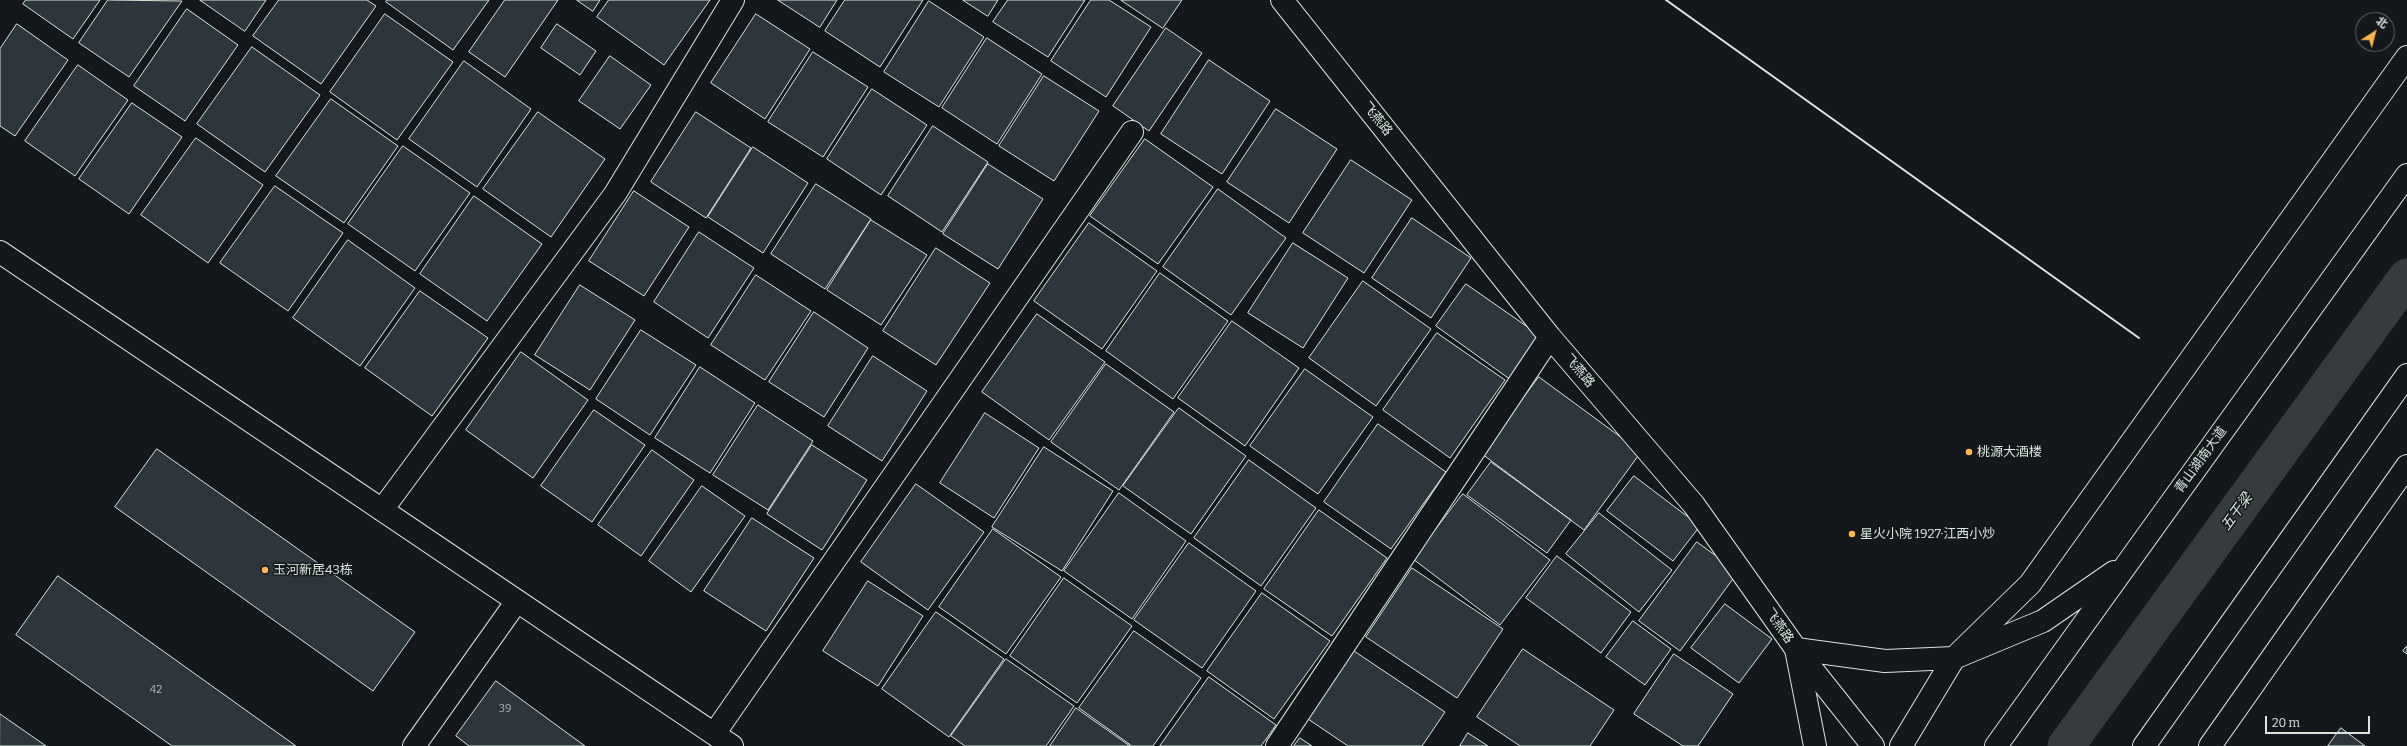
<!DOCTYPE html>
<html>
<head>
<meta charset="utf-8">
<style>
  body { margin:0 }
  #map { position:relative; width:2407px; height:746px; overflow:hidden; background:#14181c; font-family:Bitter,"Noto Sans SC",serif }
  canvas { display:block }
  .north { position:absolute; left:2355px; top:12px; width:40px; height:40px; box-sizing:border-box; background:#14181c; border:1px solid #626a69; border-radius:50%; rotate:36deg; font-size:11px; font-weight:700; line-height:16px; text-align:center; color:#d8e6dc }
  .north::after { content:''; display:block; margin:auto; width:14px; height:18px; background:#ffb74d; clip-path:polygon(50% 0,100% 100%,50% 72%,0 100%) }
  .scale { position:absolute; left:2265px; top:716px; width:105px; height:18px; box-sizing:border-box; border:2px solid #d8e6dc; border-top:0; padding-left:5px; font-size:12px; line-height:14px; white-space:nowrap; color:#d8e6dc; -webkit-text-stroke:3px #14181c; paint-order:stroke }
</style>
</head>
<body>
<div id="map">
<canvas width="2407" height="746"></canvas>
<div class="north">北</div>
<div class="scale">20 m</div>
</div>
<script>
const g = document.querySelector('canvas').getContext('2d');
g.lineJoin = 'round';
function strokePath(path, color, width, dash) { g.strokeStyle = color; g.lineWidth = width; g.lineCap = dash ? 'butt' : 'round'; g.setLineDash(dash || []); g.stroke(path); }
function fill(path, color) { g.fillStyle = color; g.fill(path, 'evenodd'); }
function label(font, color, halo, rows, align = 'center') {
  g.font = font + ' Bitter,"Noto Sans SC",serif'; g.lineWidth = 3; g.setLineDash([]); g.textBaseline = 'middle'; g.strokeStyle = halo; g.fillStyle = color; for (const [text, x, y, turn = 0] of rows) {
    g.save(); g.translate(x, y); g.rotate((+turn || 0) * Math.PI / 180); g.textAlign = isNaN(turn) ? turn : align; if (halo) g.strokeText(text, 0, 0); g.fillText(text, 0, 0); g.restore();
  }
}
const canal = new Path2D(`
  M2066,746L2407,277`);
const building = new Path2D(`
  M26,0H100L73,39L23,4Z
  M108,0L182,1L129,77L79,43Z
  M200,0H266L245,31Z
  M279,0H367L376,6L321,84L253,36Z
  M387,0H489L453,50L386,2Z
  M505,0H558L505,77L469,52Z
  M577,0H600L593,11Z
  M609,0H710L664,65L597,17Z
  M778,0H837L820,27Z
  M845,0H923L880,67L825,31Z
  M963,0H998L988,16Z
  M1008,0H1085L1048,57L993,22Z
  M1091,0H1109L1151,27L1106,97L1051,61Z
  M1121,0H1182L1163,28Z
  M929,1L984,37L939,107L884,72Z
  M187,9L238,45L185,121L134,86Z
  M385,14L453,62L397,140L330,92Z
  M756,14L810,49L765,119L711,83Z
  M17,24L68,60L15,136L0,126V49Z
  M557,24L596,51L580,75L541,48Z
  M1166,28L1202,53L1149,131L1113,106Z
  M987,38L1042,74L997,144L942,108Z
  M252,47L320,95L265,172L197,124Z
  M813,52L868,87L823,157L768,122Z
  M610,56L651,85L620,129L579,101Z
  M1209,60L1270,101L1222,174L1161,134Z
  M464,61L531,109L477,187L409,139Z
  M78,65L128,100L75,176L25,141Z
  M1044,76L1099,111L1054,181L999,146Z
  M872,89L927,125L881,195L827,159Z
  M331,99L398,146L344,223L276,176Z
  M132,103L182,137L129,214L79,179Z
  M1276,109L1337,149L1289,223L1227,182Z
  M538,112L605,159L551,237L483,189Z
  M696,112L751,148L706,218L651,182Z
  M933,126L988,162L942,232L888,196Z
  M196,138L263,185L208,263L141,215Z
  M1145,139L1213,187L1158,264L1090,216Z
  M403,146L470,193L415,271L348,224Z
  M753,147L808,183L763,253L708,217Z
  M1351,160L1412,200L1364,273L1303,233Z
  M988,164L1043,199L998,269L943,234Z
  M816,184L871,219L825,289L771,254Z
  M275,186L343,233L288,311L220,263Z
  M1218,189L1286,238L1231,315L1163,267Z
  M634,191L689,227L644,296L589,261Z
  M474,196L542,244L487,321L420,274Z
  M1412,218L1471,258L1431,318L1372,278Z
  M871,220L927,255L881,325L827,290Z
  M1089,223L1157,271L1102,349L1034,301Z
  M699,232L754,268L708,338L654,302Z
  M348,240L415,288L360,366L293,318Z
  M1293,243L1348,278L1303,348L1248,313Z
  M936,248L990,283L936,365L883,331Z
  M1160,273L1228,321L1173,399L1106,351Z
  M756,275L811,311L765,380L711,345Z
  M1363,281L1431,329L1376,406L1309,358Z
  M1466,284L1542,337L1511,380L1436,326Z
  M580,285L635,320L590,390L535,355Z
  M420,291L488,338L432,416L365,368Z
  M814,312L868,348L824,417L769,382Z
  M1037,314L1105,362L1049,440L982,392Z
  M1232,321L1299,368L1245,446L1178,398Z
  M641,330L696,365L650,435L596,399Z
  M1437,333L1505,380L1450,458L1383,410Z
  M521,352L588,400L533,478L466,430Z
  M873,356L927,391L882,461L828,426Z
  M1106,364L1174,412L1119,490L1051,442Z
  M700,367L755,403L710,473L655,438Z
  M1305,369L1373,417L1318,494L1250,446Z
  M1539,377L1641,452L1584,530L1482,454Z
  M758,405L813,441L768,510L713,475Z
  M1179,408L1246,456L1191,534L1123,486Z
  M594,410L645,445L592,522L541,486Z
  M985,413L1039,448L994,518L940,483Z
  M1378,424L1446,472L1391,549L1324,502Z
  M812,445L867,480L822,550L767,514Z
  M1044,447L1113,491L1062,571L992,527Z
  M157,449L415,632L373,691L115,507Z
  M652,450L694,480L641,556L598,525Z
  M1249,460L1316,508L1261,586L1194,538Z
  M1491,462L1571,520L1547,553L1467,495Z
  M1634,476L1700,526L1673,561L1607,511Z
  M916,484L984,532L928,610L861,562Z
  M702,486L745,516L691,592L649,561Z
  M1119,493L1186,541L1132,619L1064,571Z
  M1463,494L1550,560L1500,625L1413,559Z
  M1319,510L1387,558L1332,636L1264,589Z
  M1599,513L1672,570L1639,612L1566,554Z
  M752,518L814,558L766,631L704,591Z
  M993,529L1061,577L1006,654L939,607Z
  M1697,542L1738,572L1680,651L1639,621Z
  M1189,543L1256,591L1202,668L1134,620Z
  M1557,556L1631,612L1601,653L1526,598Z
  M1412,568L1503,629L1457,698L1366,637Z
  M58,576L296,746H172L16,635Z
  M1064,578L1132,626L1077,703L1010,656Z
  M868,581L923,616L878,686L823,651Z
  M1262,593L1330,641L1274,719L1207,671Z
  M1725,604L1772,639L1739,683L1691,648Z
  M936,612L1004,659L949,737L882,689Z
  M1633,621L1671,649L1645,685L1606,657Z
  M1134,631L1201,678L1153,746H1132L1079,708Z
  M2407,646V654L2403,651Z
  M1523,649L1614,710L1590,746H1520L1477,717Z
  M1354,651L1445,712L1422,746H1348L1308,719Z
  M1674,654L1733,694L1698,746H1683L1634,714Z
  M1006,659L1074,706L1046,746H965L951,736Z
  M1209,677L1276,725L1261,746H1160Z
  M496,681L585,746H469L456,736Z
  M1076,708L1130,746H1050Z
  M0,714L46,746H0Z
  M2341,728L2365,746H2328Z
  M1468,733L1488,746H1460Z
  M1300,738L1312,746H1294Z`);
const minor = new Path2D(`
  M1282,0L1550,337L1694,505L1796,649L1873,746
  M0,252L732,746
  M382,510L615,194L733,0
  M714,734L1132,132
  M414,746L517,601
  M1277,746L1550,337`);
const major = new Path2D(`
  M1815,746L1796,649L1885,661L1954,658L2043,621L2114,572
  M1901,746L1954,658L2030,584L2407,57
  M1996,746L2407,175
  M2144,746L2407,375
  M2210,746L2407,466`);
const wall = new Path2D(`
  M1666,0L2139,338`);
const markers = [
  [1969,452,4,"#ffb74d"],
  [1852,534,4,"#ffb74d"],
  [265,570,4,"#ffb74d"]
];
const numberNames = [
  ["42",156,690],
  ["39",505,709]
];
const streetNames = [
  ["飞燕路",1377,119,51],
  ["飞燕路",1579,371,50],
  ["青山湖南大道",2201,460,-54],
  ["飞燕路",1779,626,55]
];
const poiNames = [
  ["桃源大酒楼",1977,452],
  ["星火小院 1927·江西小炒",1860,534],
  ["玉河新居43栋",273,570]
];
const waterNames = [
  ["五干梁",2237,512,-54]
];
strokePath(canal, '#363b3e', 37);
fill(building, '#2c363c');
strokePath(building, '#d8e6dc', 1);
strokePath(minor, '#d8e6dc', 24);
strokePath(major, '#d8e6dc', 24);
strokePath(minor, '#14181c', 22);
strokePath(major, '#14181c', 22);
strokePath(wall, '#d8e6dc', 2);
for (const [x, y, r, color] of markers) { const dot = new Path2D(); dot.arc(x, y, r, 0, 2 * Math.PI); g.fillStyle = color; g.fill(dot); strokePath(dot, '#14181c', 1.5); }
label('11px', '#adbab4', null, numberNames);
label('13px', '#d8e6dc', '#14181c', streetNames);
label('13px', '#d8e6dc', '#14181c', poiNames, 'left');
label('italic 14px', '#d8e6dc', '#14181c', waterNames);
</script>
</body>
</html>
